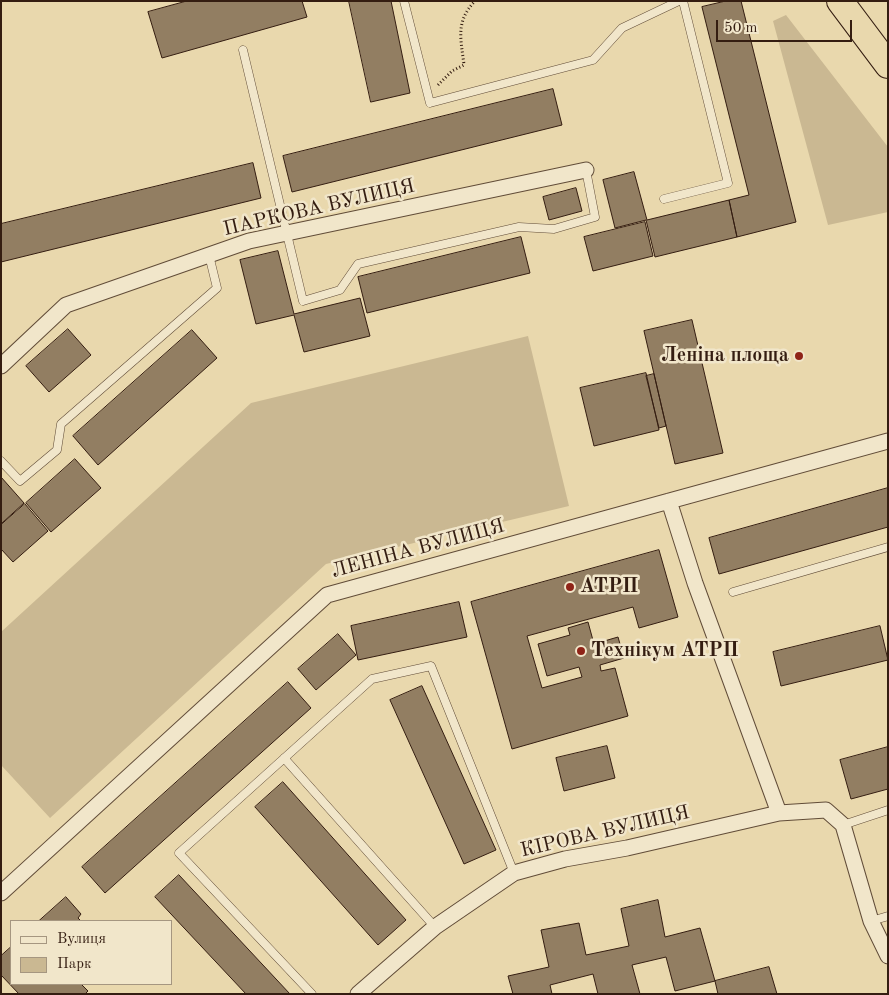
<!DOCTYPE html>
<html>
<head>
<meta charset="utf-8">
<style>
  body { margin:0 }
  #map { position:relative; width:889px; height:995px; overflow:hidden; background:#e9d8ad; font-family:"Old Standard TT",serif }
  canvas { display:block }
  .frame { position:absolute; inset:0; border:2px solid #341d11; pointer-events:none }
  .legend { position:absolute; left:10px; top:920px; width:162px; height:65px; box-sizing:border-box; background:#f1e6ca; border:1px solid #a59680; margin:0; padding:6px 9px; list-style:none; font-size:15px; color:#341d11 }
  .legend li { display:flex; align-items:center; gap:10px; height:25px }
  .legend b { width:25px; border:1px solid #a59680 }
  .scale { position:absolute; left:716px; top:20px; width:136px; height:22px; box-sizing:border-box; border:2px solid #341d11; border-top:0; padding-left:6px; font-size:15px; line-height:18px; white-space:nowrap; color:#341d11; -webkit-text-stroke:4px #f1e6ca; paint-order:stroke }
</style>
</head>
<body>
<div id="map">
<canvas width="889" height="995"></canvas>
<div class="frame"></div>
<ul class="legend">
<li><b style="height:6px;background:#f1e6ca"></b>Вулиця</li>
<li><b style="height:14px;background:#cab892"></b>Парк</li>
</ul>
<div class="scale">50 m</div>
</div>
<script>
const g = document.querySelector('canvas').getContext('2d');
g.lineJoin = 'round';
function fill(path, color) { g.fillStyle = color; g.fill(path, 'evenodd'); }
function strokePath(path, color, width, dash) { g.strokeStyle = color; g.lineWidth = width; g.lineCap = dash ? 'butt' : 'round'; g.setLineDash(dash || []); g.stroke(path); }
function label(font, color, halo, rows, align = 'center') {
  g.font = font + ' "Old Standard TT",serif'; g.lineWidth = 5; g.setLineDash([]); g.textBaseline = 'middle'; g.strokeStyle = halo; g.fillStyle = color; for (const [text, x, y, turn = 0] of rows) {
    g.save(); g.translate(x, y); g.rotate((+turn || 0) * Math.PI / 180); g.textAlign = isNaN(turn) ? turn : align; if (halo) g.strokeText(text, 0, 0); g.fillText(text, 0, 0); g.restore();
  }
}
const green = new Path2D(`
  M786,15L888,147V212L828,225L773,21Z
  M528,336L569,506L326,564L50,818L1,765V632L251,403Z`);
const building = new Path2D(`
  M187,1H302L307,17L162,58L148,12Z
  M349,1H391L410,93L371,102Z
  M726,1H741L796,222L737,237L729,200L749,195L702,7Z
  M553,89L562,125L292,192L283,156Z
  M253,163L261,198L1,262V224Z
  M634,172L647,220L729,200L737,237L655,257L646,220L615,228L603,180Z
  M576,188L582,211L549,220L543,197Z
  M645,222L653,256L593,271L584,237Z
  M521,237L530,273L367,313L358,277Z
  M278,251L294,314L360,298L370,336L304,352L294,315L256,324L240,260Z
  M692,320L723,453L675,464L644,331Z
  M68,329L91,355L49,392L26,366Z
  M192,330L217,358L98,465L73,436Z
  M646,373L659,430L594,446L580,388Z
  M654,374L666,426L659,428L646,376Z
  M75,459L101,488L51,532L26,503Z
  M1,477L24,503L1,524Z
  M888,488V527L719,574L709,538Z
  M25,504L48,531L13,562L1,549V525Z
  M659,550L678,617L639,628L633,607L527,636L542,688L582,677L579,667L547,676L538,644L570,635L568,628L588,622L594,644L618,637L624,658L600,665L601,671L615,668L628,716L512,749L471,602Z
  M459,602L467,637L358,660L351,626Z
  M880,626L888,660L781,686L773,652Z
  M338,634L356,655L316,690L298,669Z
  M288,682L311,708L105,893L82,867Z
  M422,686L496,850L464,864L390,700Z
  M607,746L615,778L564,791L556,758Z
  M888,747V789L851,799L840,760Z
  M283,782L406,920L378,945L255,807Z
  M179,875L290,994H246L155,897Z
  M66,897L81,914L78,918L81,921H39Z
  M658,900L665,937L700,928L715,981L675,991L666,957L632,965L640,994H598L593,974L550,985L552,994H513L508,976L549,967L541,930L579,923L586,955L629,946L621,909Z
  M11,947V984H81L88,991L85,994H19L1,975V956Z
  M769,967L777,994H718L715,981Z`);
const path = new Path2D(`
  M438,85L452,71L464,65C461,39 455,22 475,1`);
const lane = new Path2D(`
  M404,1L430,103L593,60L622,28L679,1
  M243,50L303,301L340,290L358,264L519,227L554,229L595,217L586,170
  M664,199L728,183L683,1
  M1,461L20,481L57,450L61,424L217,288L209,255
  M733,592L888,547
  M284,758L435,927
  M843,825L888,810
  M871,921L888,916
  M312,994L179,853L372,679L431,666L514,873`);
const street = new Path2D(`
  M1,366L66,305L249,241L586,170
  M669,501L695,583L779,813
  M1,893L327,595L888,441
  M358,994L435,927L514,873L565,859L627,848L779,813L826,810L843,825L871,921L888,956`);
const highway = new Path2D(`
  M840,1L888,65`);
const markers = [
  [799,356,5,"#8f2418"],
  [570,587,5,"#8f2418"],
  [581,651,5,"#8f2418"]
];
const streetNames = [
  ["ПАРКОВА ВУЛИЦЯ",319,208,-13],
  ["ЛЕНІНА ВУЛИЦЯ",418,549,-15],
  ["КІРОВА ВУЛИЦЯ",605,832,-13]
];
const poiNames = [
  ["Леніна площа",789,356,"right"],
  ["АТРП",580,587],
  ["Технікум АТРП",591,651]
];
fill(green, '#cab892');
fill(building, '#927e62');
strokePath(building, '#341d11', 1);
strokePath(lane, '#614c38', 9);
strokePath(street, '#614c38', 17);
strokePath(highway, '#341d11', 28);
strokePath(path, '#341d11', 3, [1, 2.5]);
strokePath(lane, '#f1e6ca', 8);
strokePath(street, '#f1e6ca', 15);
strokePath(highway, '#e9d8ad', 26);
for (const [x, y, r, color] of markers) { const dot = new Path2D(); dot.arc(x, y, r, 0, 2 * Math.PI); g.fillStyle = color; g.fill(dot); strokePath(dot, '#f1e6ca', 2); }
label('20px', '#341d11', '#f1e6ca', streetNames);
label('bold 20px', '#341d11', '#f1e6ca', poiNames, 'left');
</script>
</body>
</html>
